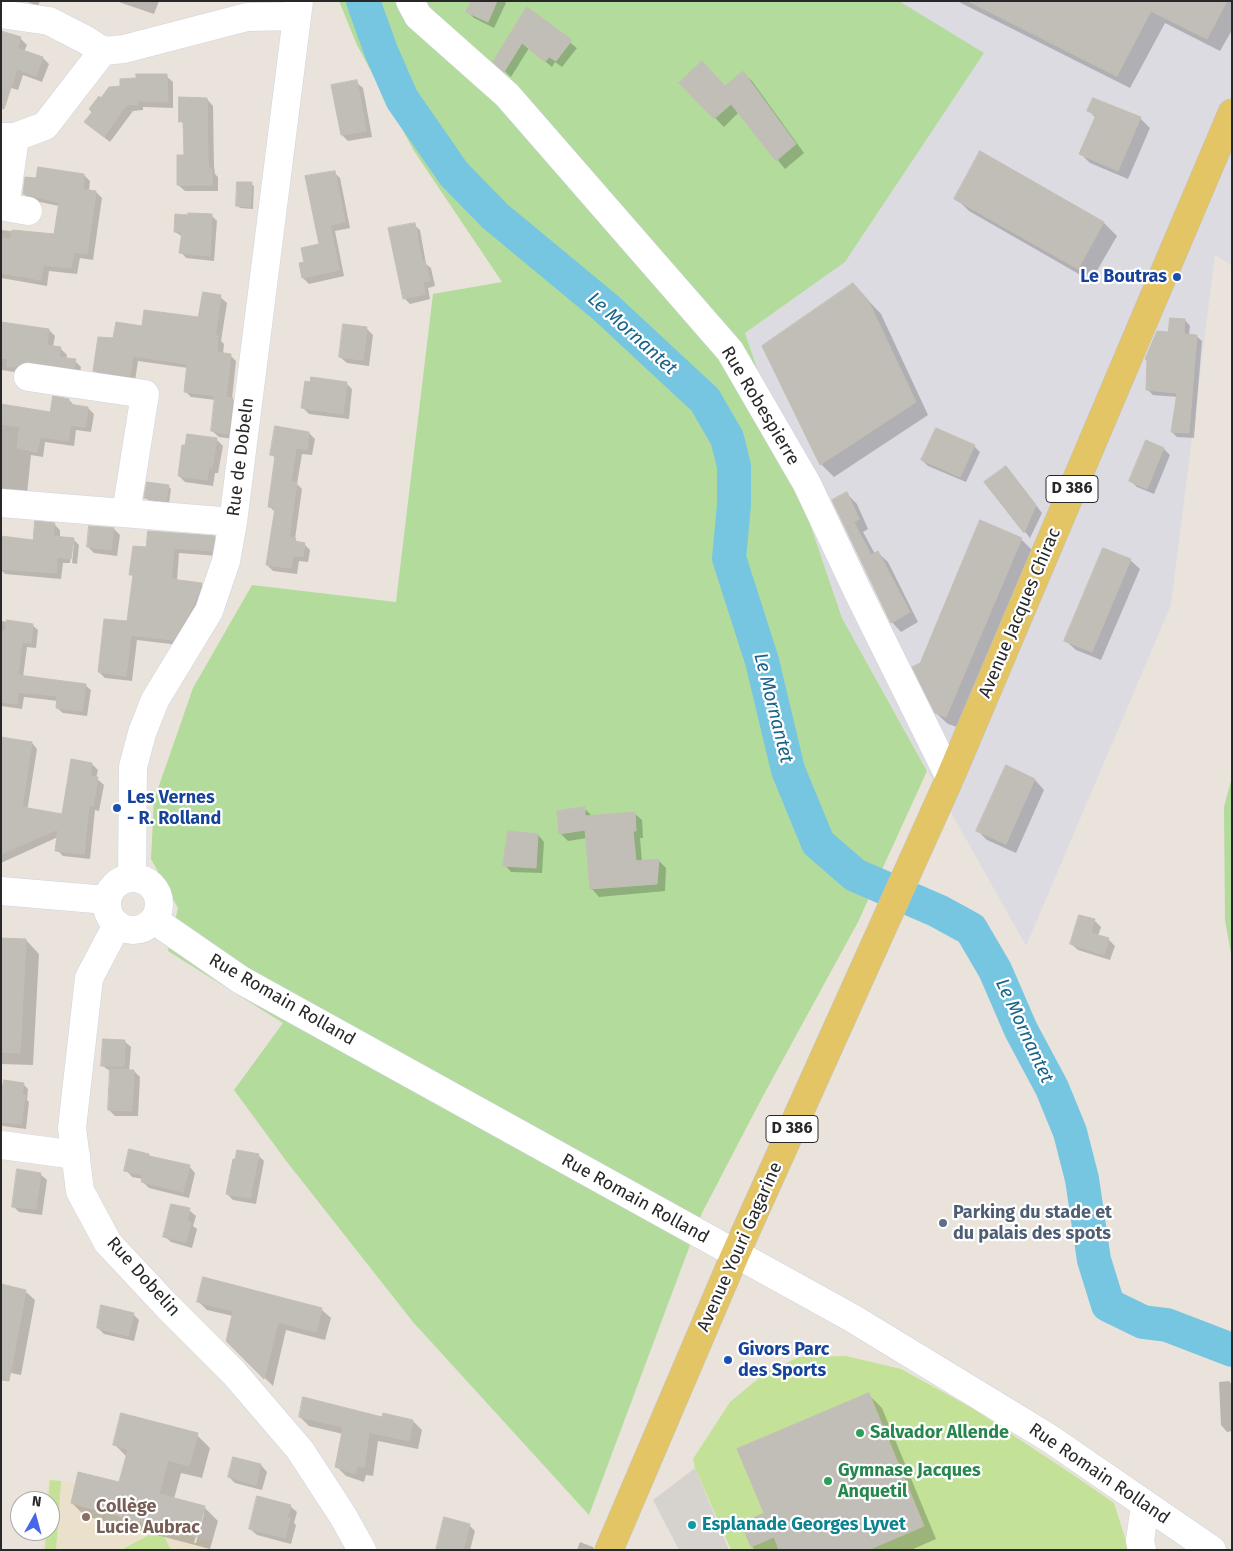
<!DOCTYPE html>
<html>
<head>
<meta charset="utf-8">
<style>
  body { margin:0 }
  #map { position:relative; width:1233px; height:1551px; overflow:hidden; background:#e9e3db; font-family:"Fira Sans",sans-serif }
  canvas { display:block }
  .frame { position:absolute; inset:0; border:2px solid #282828; pointer-events:none }
  .north { position:absolute; left:10px; top:1491px; width:50px; height:50px; box-sizing:border-box; background:#fff; border:1px solid #a9a9a9; border-radius:50%; rotate:7deg; font-size:14px; font-weight:700; line-height:20px; text-align:center; color:#282828 }
  .north::after { content:''; display:block; margin:auto; width:18px; height:22px; background:#4867e8; clip-path:polygon(50% 0,100% 100%,50% 72%,0 100%) }
</style>
</head>
<body>
<div id="map">
<canvas width="1233" height="1551"></canvas>
<div class="frame"></div>
<div class="north">N</div>
</div>
<script>
const g = document.querySelector('canvas').getContext('2d');
g.lineJoin = 'round';
function fill(path, color) { g.fillStyle = color; g.fill(path, 'evenodd'); }
function strokePath(path, color, width, dash) { g.strokeStyle = color; g.lineWidth = width; g.lineCap = dash ? 'butt' : 'round'; g.setLineDash(dash || []); g.stroke(path); }
function label(font, color, halo, rows, align = 'center') {
  g.font = font + ' "Fira Sans",sans-serif'; g.lineWidth = 4.5; g.setLineDash([]); g.textBaseline = 'middle'; g.strokeStyle = halo; g.fillStyle = color; for (const [text, x, y, turn = 0] of rows) {
    g.save(); g.translate(x, y); g.rotate((+turn || 0) * Math.PI / 180); g.textAlign = isNaN(turn) ? turn : align; if (halo) g.strokeText(text, 0, 0); g.fillText(text, 0, 0); g.restore();
  }
}
const industrial = new Path2D(`
  M899,1H1232V265L1215,255L1171,605L1026,946L842,618L745,333L845,262L983,53Z`);
const education = new Path2D(`
  M48,1480L76,1483L71,1503L211,1541L208,1550H42L44,1531H50V1501H46Z`);
const green = new Path2D(`
  M339,1H899L984,53L845,262L745,333L842,618L927,771L858,922L763,1096L702,1213L589,1515L413,1322L287,1162L234,1090L283,1023L168,951L178,908L151,859L154,800L193,688L252,585L396,602L433,294L502,282L414,151L357,45Z
  M1232,777V959L1225,920L1224,807Z`);
const pitch = new Path2D(`
  M846,1356L901,1369L972,1408L1078,1478L1114,1503L1129,1550H731L695,1468L693,1459L730,1402L765,1373L799,1357Z
  M50,1480L61,1481L56,1550H45L46,1531H50V1501H48Z
  M160,1529L171,1550H121Z`);
const plaza = new Path2D(`
  M695,1468L729,1550H679L653,1500Z`);
const shadow = new Path2D(`
  M25,1H40L38,6Z
  M116,1H159L154,14Z
  M473,1H504L506,3L494,28L474,18L468,12Z
  M957,1H1232V30L1220,51L1165,23L1130,88Z
  M527,9L577,48L562,67L555,62L552,67L529,48L511,77L501,68Z
  M3,33L21,39L27,45L24,52L43,58L49,64L42,82L23,75L18,90L1,85Z
  M743,73L752,81L804,153L785,169L739,112L724,127L681,83L725,88Z
  M166,76L173,82V108L143,107V110L133,111L110,142L92,128L102,99Z
  M356,82L363,88L372,137L348,141L342,135Z
  M207,99L213,106L214,166L215,174L218,177V191H185L178,185L185,156L184,125L181,121Z
  M1089,111L1140,118L1150,128L1128,179L1090,163L1080,153L1096,118Z
  M980,152L1104,223L1117,236L1091,281L969,211L956,198Z
  M334,172L340,178L350,228L335,231L344,276L309,284L303,278L300,264L306,263L321,245Z
  M84,175L90,181L89,191L96,192L102,198L93,260L80,258L77,274L49,271L47,286L1,278V230L55,236L59,206L30,200L24,194L37,180Z
  M251,184L254,186L253,209L240,208L237,205Z
  M212,216L217,221L214,261L186,258L181,252L183,237L175,232Z
  M414,225L420,230L426,264L431,268L435,286L428,288L430,299L410,304L404,298Z
  M220,297L227,303L221,341L224,344L223,354L230,355L236,361L232,399L239,406L234,439L219,437L212,431L216,400L191,397L185,391L188,368L138,361L135,381L100,376L94,370L114,340L143,328L199,319Z
  M865,297L881,314L928,415L834,477L821,464Z
  M1185,320L1190,326L1189,335L1196,336L1202,341L1194,438L1177,437L1172,432L1178,397L1153,395L1148,390V361L1146,359L1169,333Z
  M1,323L49,330L55,336L53,347L61,349L67,355L66,359L75,361L81,367L80,373H22L1,370Z
  M367,329L373,335L369,366L347,363L340,357Z
  M346,383L352,389L349,419L309,414L303,408Z
  M69,400L75,406L88,408L94,414L91,432L76,430L74,446L45,442L43,457L31,455L27,494L1,491V406L51,414Z
  M276,427L309,433L315,439L312,455L302,454L297,484L302,489L295,539L298,543L304,544L310,550L308,562L299,561L297,574L273,571L267,565L276,513L270,507L276,459L272,455Z
  M216,439L223,446L218,473H215L213,486L185,482L179,476Z
  M1147,442L1164,449L1170,455L1154,494L1137,487L1131,481Z
  M974,446L980,452L966,482L928,466L922,460Z
  M1012,474L1042,513L1030,538L986,482Z
  M168,486L171,489L169,503L148,500L146,497Z
  M847,494L857,504L868,529L863,532L875,554L878,553L888,562L918,622L901,632L892,622L834,501Z
  M54,524L60,530V538L73,539L79,545L77,564L72,563L74,543H72L70,563H63L61,579L5,574L1,570V548L34,541Z
  M114,529L120,535L117,556L94,553L88,547Z
  M214,537L220,543L218,556L179,553L177,581L201,584L207,590L179,645L137,640L132,681L105,678L99,672L128,623L134,577L131,574L147,549Z
  M1021,539L1032,550L957,727L948,724L936,713L921,664Z
  M1130,560L1140,569L1101,660L1076,650L1066,641Z
  M1,621L32,625L38,630L36,648L27,647L23,677L85,685L91,690L87,716L63,713L57,708L58,701L24,697L22,709L1,706Z
  M32,743L37,749L26,818L63,815L92,764L98,770L96,778L104,785L99,811L95,810L90,859L63,856L57,850L58,837L1,863V816Z
  M1006,767L1035,780L1044,790L1016,853L987,840L978,831Z
  M584,808L592,816L634,813L642,820L643,838H640L642,862L658,860L666,868L665,891L599,897L592,889L587,838L568,841L560,833Z
  M538,835L544,842L542,873L511,872L505,865Z
  M1094,920L1101,927L1098,936L1108,939L1115,946L1110,960L1078,950L1071,944Z
  M1,939L26,940L39,954L33,1065L1,1064Z
  M124,1041L131,1047L129,1071H134L140,1077L138,1116H115L109,1110L111,1072L103,1066Z
  M23,1084L28,1089L27,1100L29,1102L26,1129L3,1126L1,1124V1093Z
  M149,1155L152,1158L189,1166L195,1173L189,1198L149,1188L143,1182V1179L132,1177L126,1170Z
  M258,1155L264,1161L256,1204L233,1200L227,1194Z
  M40,1174L47,1180L42,1215L19,1212L13,1206Z
  M189,1210L196,1216L193,1226L197,1229L192,1248L171,1242L164,1236Z
  M204,1279L322,1310L331,1318L325,1340L286,1330L273,1386L227,1341L233,1316L207,1310L198,1301Z
  M25,1291L35,1300L21,1375L1,1371Z
  M133,1314L139,1320L134,1341L104,1334L98,1328Z
  M1229,1381L1232,1385V1431L1227,1432L1221,1425L1219,1382Z
  M869,1395L882,1408L936,1539L911,1550H755L752,1547L766,1514Z
  M300,1417L382,1418L413,1421L422,1430L418,1449L378,1441L373,1476L366,1475L364,1482L346,1476L337,1467L343,1434L309,1426Z
  M197,1435L210,1448L202,1478L181,1473L174,1499L205,1508L218,1521L210,1549L85,1516L72,1503L120,1484L127,1457L114,1444ZM202,1514H204L196,1543H194Z
  M234,1458L261,1465L267,1472L262,1490L235,1483L229,1477Z
  M290,1506L297,1512L294,1523L296,1525L291,1544L257,1535L250,1529Z
  M469,1525L475,1531L470,1550H438Z
  M580,1542L593,1547L595,1550H577Z`);
const river = new Path2D(`
  M363,1L381,51L402,99L454,174L495,216L606,308L705,400L727,438L734,466V505L729,558L762,661L788,770L818,843L855,875L938,911L971,929L995,970L1021,1030L1052,1088L1070,1132L1082,1179L1094,1260L1108,1305L1143,1322L1167,1325L1232,1350`);
const building = new Path2D(`
  M472,1H497L488,22L466,12Z
  M968,1H1227L1207,39L1151,11L1117,76Z
  M527,7L572,40L556,61L549,57L545,62L522,43L504,72L493,62Z
  M1,31L21,37L17,48L43,57L36,76L17,69L4,109L1,108Z
  M702,61L725,86L743,71L796,144L776,161L731,104L714,119L679,83Z
  M136,74H167L168,102L137,101L138,104L126,105L104,137L84,122L92,112L89,109L99,96L101,98L109,87L120,86V79L136,78Z
  M357,80L366,131L341,135L331,85Z
  M179,97L207,98L208,159L209,169H212V185H177V155H184L183,121L179,122Z
  M1093,98L1141,117L1118,171L1079,154L1096,115L1087,111Z
  M980,151L1104,222L1078,269L954,199Z
  M38,167L84,174L83,189L96,191L87,254L74,252L71,268L43,265L41,280L1,273V238L11,239L12,230L54,234L59,202L23,194L25,177L36,178Z
  M335,171L345,222L330,225L339,270L302,278L299,263L304,262L301,248L319,244L305,176Z
  M237,182H252L250,207L236,206Z
  M188,213L212,214L210,256L179,253L182,232H174L175,214L188,215Z
  M415,223L422,262L425,261L430,281L423,282L425,294L403,299L388,228Z
  M853,283L868,300L916,402L820,465L762,346Z
  M203,292L221,295L215,336H218L217,352L231,354L226,397L184,392L187,364L133,356L130,376L93,371L98,337L113,338L116,322L142,326L144,310L198,317Z
  M1170,318L1185,319L1184,334L1197,335L1189,433L1171,432L1177,393L1146,390L1147,360L1145,359L1157,331L1168,332Z
  M1,322L49,329L47,345L61,347L59,357L76,359L74,368L30,362H23L16,367L7,366L8,359L1,358Z
  M343,324L367,327L363,360L339,357Z
  M311,377L347,382L343,414L301,408L305,381L310,382Z
  M53,396L69,399V404L88,407L85,427L71,425L68,441L40,437L37,452L17,448L20,427L1,424V404L50,412Z
  M215,396L233,398L228,434L211,431Z
  M275,426L309,432L307,450L296,448L291,481L297,482L289,537L296,538L295,541L305,543L303,556H293L291,568L266,565L275,508L268,507L275,456L270,455Z
  M936,428L975,445L960,477L921,460Z
  M187,434L217,438L212,468L209,467L207,480L178,476L182,445H185Z
  M1146,440L1164,448L1147,489L1129,481Z
  M1006,466L1036,505L1024,533L984,482Z
  M147,482L169,485L166,501L144,498Z
  M847,492L859,519L854,522L871,555L878,551L910,612L891,623L832,500Z
  M980,520L1022,538L946,717L935,713L912,667L920,663Z
  M35,521L55,523L53,536L74,538L71,559L57,557L56,573L1,569V536L33,540Z
  M89,526L114,528L111,550L87,547Z
  M148,531L215,536L212,551L174,548L171,579L202,583L200,589L191,610L173,640L131,635L126,676L98,672L104,619L127,621L133,575H129L133,546L146,547Z
  M1103,548L1131,559L1092,652L1064,641Z
  M7,620L33,624L31,643L22,642L18,675L86,684L82,711L56,708L57,696L18,692L17,704L1,702V631H5Z
  M1,737L32,742L22,807L62,814L71,759L92,763L90,776L98,777L93,806L89,805L84,854L55,851L58,829L1,854Z
  M1006,765L1035,779L1006,844L976,831Z
  M585,807V816L635,812L636,831H633L636,861L659,859L657,884L590,889L585,830L559,834L557,811Z
  M508,831L538,834L536,868L503,866Z
  M1079,915L1095,919L1091,933L1109,938L1104,955L1070,944Z
  M1,938L26,939L20,1053L1,1052Z
  M103,1039L125,1040L124,1066H101Z
  M110,1069L134,1070L132,1111L108,1110Z
  M4,1080L24,1083L22,1095H25L21,1124L1,1122V1095Z
  M129,1149L149,1154V1156L190,1165L183,1192L141,1182L143,1175L124,1171Z
  M237,1150L259,1154L250,1198L226,1194L233,1159H235Z
  M17,1169L41,1173L36,1209L12,1207Z
  M171,1204L190,1208L187,1221L191,1222L186,1242L163,1237Z
  M203,1277L322,1308L316,1332L278,1322L264,1379L226,1341L233,1311L197,1302Z
  M1,1284L26,1290L9,1381L1,1380Z
  M101,1305L134,1313L128,1336L97,1328Z
  M869,1393L924,1526L868,1550H779L774,1537L751,1547L741,1523L764,1513L737,1449Z
  M303,1397L382,1417L383,1413L413,1420L409,1441L369,1432L364,1467L357,1466L355,1474L335,1467L343,1427L299,1417Z
  M121,1413L198,1433L189,1466L168,1460L159,1494L205,1506L197,1537L71,1503L78,1472L119,1482L128,1449L113,1445Z
  M233,1457L261,1464L256,1485L228,1477Z
  M257,1496L291,1505L287,1517L290,1518L285,1538L249,1529Z
  M444,1517L470,1524L463,1550H436Z`);
const minor = new Path2D(`
  M410,1L418,16L507,95L730,351L807,484L857,590L950,778
  M1,14L49,21L86,40L103,51
  M1,137H15L45,126L103,51L124,49L247,17L297,16
  M15,137L5,207L28,211
  M28,377L145,394L126,513
  M1,503L233,522
  M132,878L133,767L142,733L155,700L209,611L226,561L233,522L299,1
  M107 904a26 26 0 1 1 52 0a26 26 0 1 1-52 0Z
  M1,891L107,900
  M154,920L241,980L852,1318L1049,1438L1212,1550
  M117,925L89,978L72,1128L80,1191L108,1243L168,1307L234,1373L300,1450L343,1516L362,1550
  M1,1145L76,1155
  M1142,1550L1140,1541L1145,1505`);
const major = new Path2D(`
  M609,1550L735,1255L950,778L1232,113`);
const markers = [
  [1177,277,5,"#1a4fb4"],
  [117,808,5,"#1a4fb4"],
  [943,1223,5,"#5c6f8a"],
  [728,1360,5,"#1a4fb4"],
  [860,1433,5,"#2e9e5b"],
  [828,1481,5,"#2e9e5b"],
  [86,1517,5,"#8d6e63"],
  [692,1525,5,"#0f9aa8"]
];
const shields = [
  [1072,489,52],
  [792,1129,52]
];
const shieldNames = [
  ["D 386",1072,489],
  ["D 386",792,1129]
];
const transitNames = [
  ["Le Boutras",1167,277,"right"],
  ["Les Vernes",127,798],
  ["- R. Rolland",127,819],
  ["Givors Parc",738,1350],
  ["des Sports",738,1371]
];
const streetNames = [
  ["Rue Robespierre",760,406,59],
  ["Rue de Dobeln",241,457,-83],
  ["Avenue Jacques Chirac",1020,613,-67],
  ["Rue Romain Rolland",282,1000,30],
  ["Rue Romain Rolland",635,1199,29],
  ["Avenue Youri Gagarine",740,1247,-66],
  ["Rue Dobelin",143,1277,48],
  ["Rue Romain Rolland",1099,1474,34]
];
const serviceNames = [
  ["Parking du stade et",953,1213],
  ["du palais des spots",953,1234]
];
const leisureNames = [
  ["Salvador Allende",870,1433],
  ["Gymnase Jacques",838,1471],
  ["Anquetil",838,1492]
];
const educationNames = [
  ["Collège",96,1507],
  ["Lucie Aubrac",96,1528]
];
const cultureNames = [
  ["Esplanade Georges Lyvet",702,1525]
];
const waterNames = [
  ["Le Mornantet",632,334,42],
  ["Le Mornantet",773,708,76],
  ["Le Mornantet",1024,1031,65]
];
fill(industrial, '#dddbe2');
fill(education, '#eae0cb');
fill(green, '#b2db9c');
fill(pitch, '#c3e298');
fill(plaza, '#d6d2cd');
fill(shadow, '#0003');
strokePath(river, '#76c6e2', 34);
fill(building, '#c1bdb7');
strokePath(building, '#c4bfb5', 1);
strokePath(minor, '#d0d3e0', 29);
strokePath(major, '#c3c3c3', 29);
strokePath(minor, '#fff', 28);
strokePath(major, '#e3c566', 28);
for (const [x, y, r, color] of markers) { const dot = new Path2D(); dot.arc(x, y, r, 0, 2 * Math.PI); g.fillStyle = color; g.fill(dot); strokePath(dot, '#fff', 2); }
for (const [x, y, w] of shields) { const box = new Path2D(); box.roundRect(x - w / 2, y - 13.5, w, 27, 4); g.fillStyle = '#fff'; g.fill(box); strokePath(box, '#282828', 1); }
label('bold 16px', '#282828', null, shieldNames);
label('bold 18px', '#164399', '#fff', transitNames, 'left');
label('18px', '#282828', '#fff', streetNames);
label('bold 18px', '#4e5e75', '#fff', serviceNames, 'left');
label('bold 18px', '#27864d', '#fff', leisureNames, 'left');
label('bold 18px', '#785e54', '#fff', educationNames, 'left');
label('bold 18px', '#0d838f', '#fff', cultureNames, 'left');
label('italic 19px', '#19648b', '#fff', waterNames);
</script>
</body>
</html>
